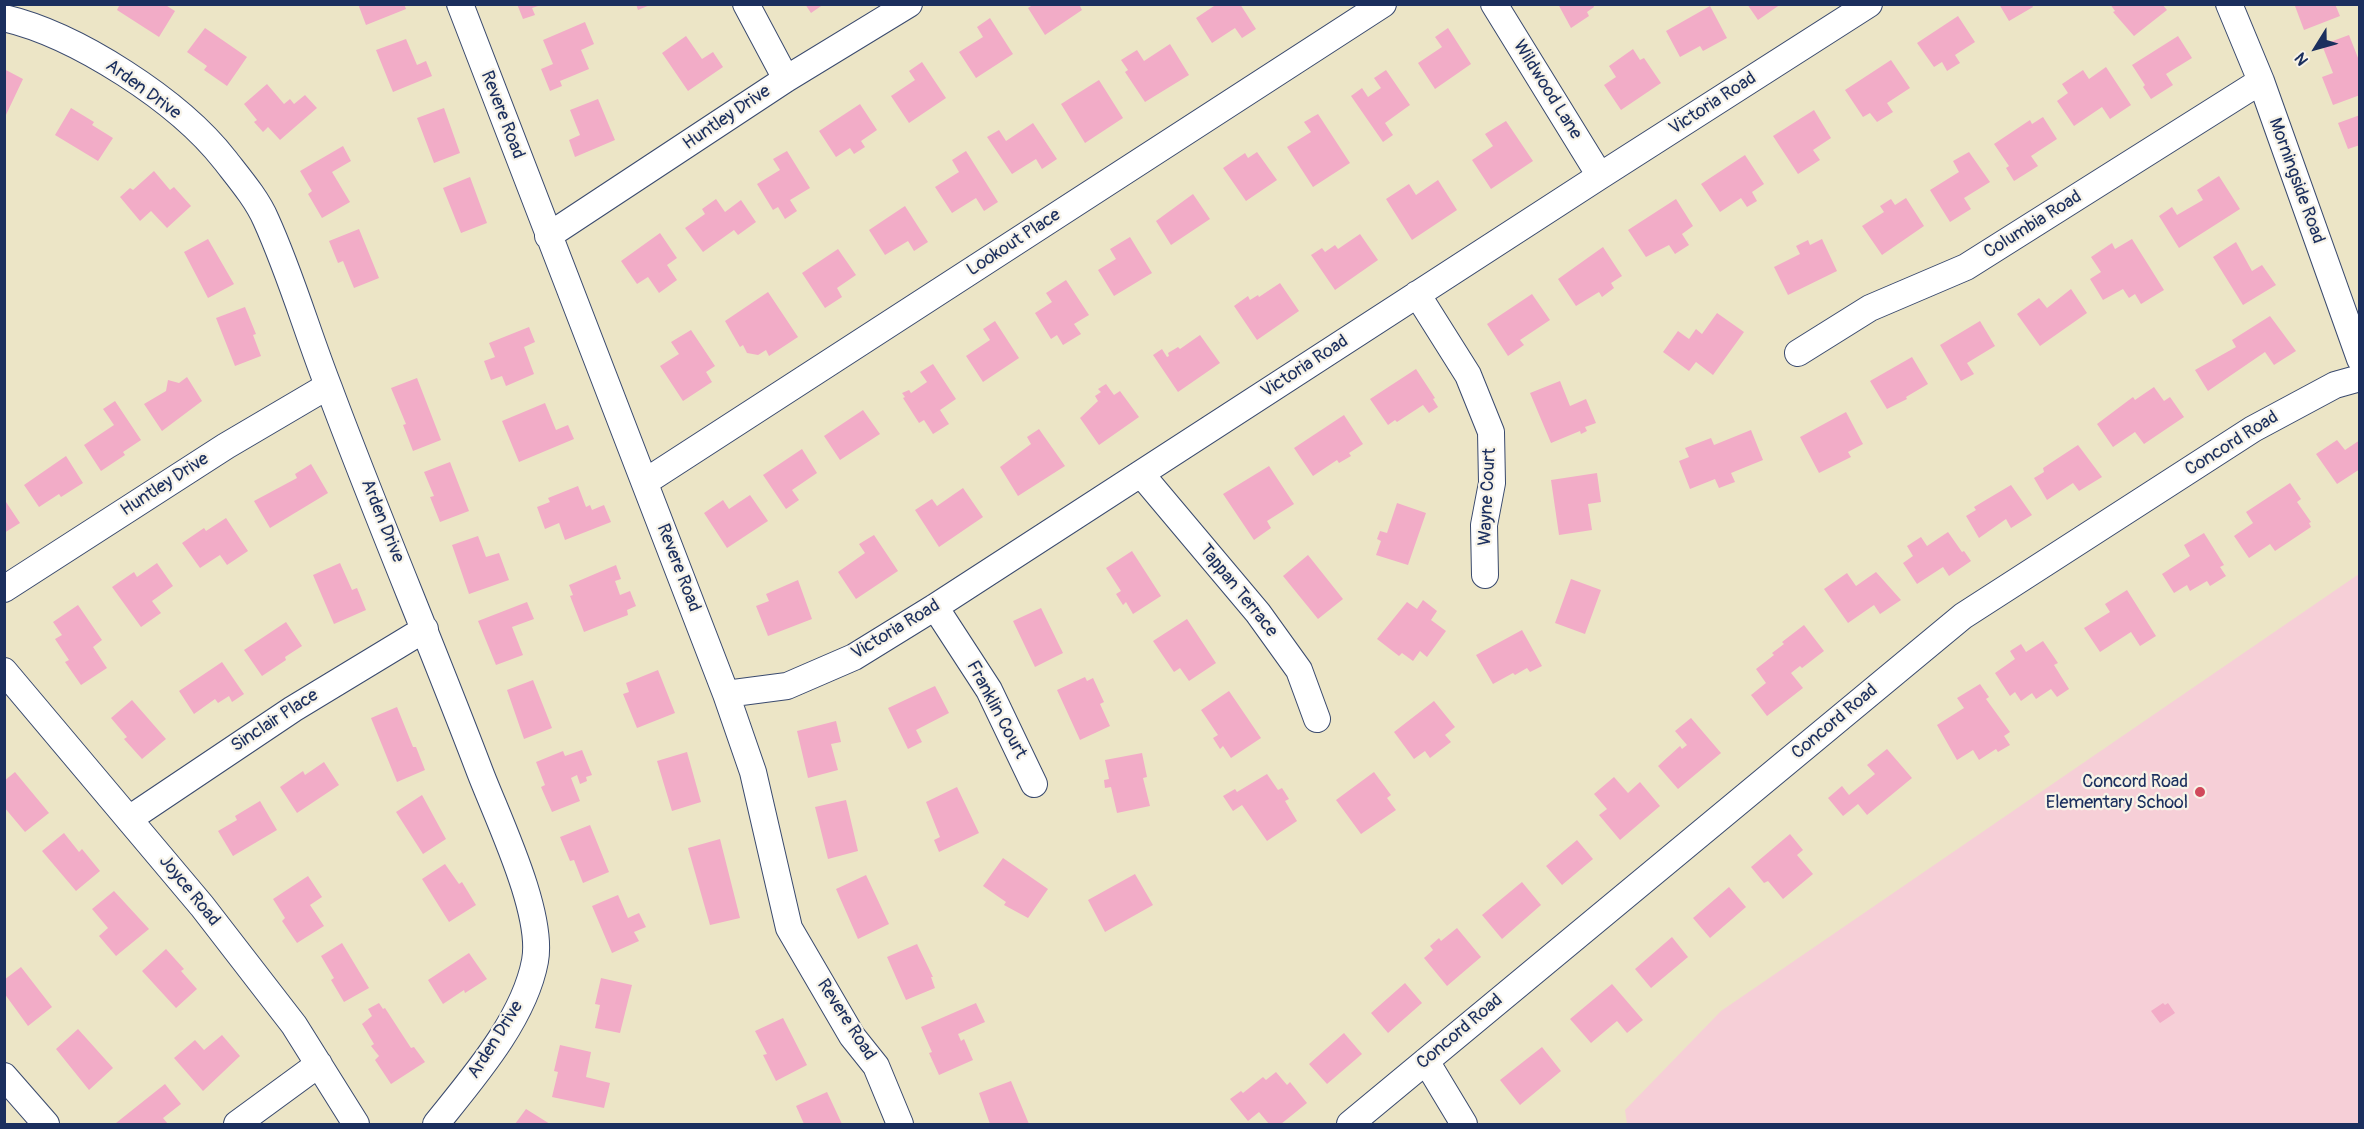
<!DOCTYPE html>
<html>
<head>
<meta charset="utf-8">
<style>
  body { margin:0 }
  #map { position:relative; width:2364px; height:1129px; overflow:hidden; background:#ece5c6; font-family:Pangolin,sans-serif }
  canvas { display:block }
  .frame { position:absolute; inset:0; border:6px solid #1b2f5e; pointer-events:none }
  .north { position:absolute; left:2286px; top:18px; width:60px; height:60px; -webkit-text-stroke:4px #f7f3e8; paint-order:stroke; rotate:233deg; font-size:16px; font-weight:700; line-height:24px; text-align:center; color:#1b2f5e }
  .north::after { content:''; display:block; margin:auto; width:21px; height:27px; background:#1b2f5e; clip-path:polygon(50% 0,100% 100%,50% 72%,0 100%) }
</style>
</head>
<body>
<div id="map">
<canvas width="2364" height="1129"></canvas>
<div class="frame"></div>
<div class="north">N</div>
</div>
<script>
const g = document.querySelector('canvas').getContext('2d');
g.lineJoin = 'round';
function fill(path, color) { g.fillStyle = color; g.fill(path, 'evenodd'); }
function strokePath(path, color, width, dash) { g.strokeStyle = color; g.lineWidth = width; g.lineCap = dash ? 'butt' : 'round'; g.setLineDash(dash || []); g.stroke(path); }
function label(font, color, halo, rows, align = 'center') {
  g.font = font + ' Pangolin,sans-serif'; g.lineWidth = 4.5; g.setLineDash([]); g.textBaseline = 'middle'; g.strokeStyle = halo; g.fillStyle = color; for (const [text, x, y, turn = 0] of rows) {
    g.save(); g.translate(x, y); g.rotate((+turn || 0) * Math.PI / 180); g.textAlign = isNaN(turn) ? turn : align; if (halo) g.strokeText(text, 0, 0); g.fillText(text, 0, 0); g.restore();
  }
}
const built = new Path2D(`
  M2359,574V1124H1627L1625,1110L1721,1011Z`);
const building = new Path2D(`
  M120,4H164L175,11L159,37L117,10Z
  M358,4H404L406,9L366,25Z
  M517,4H541V5L532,8L535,15L523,19Z
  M636,4H650V5L638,10Z
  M805,4H824L811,13Z
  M1034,4H1079L1082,10L1045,35L1028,8Z
  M1217,4H1240L1256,29L1242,38L1235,28L1212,43L1196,18Z
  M1558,4H1593L1594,7L1587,12L1589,16L1571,28Z
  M1747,4H1781L1758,20Z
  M1999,4H2031L2033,7L2009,21Z
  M2110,4H2162L2167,10L2134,36L2113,12L2115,11Z
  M2298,4H2335L2340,16L2304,30L2295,6Z
  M1710,6L1727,38L1703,51L1700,46L1680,57L1666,31Z
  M1958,16L1975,42L1955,55L1960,63L1947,71L1942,62L1934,67L1917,43Z
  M990,18L1013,54L976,78L959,52L983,37L977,27Z
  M585,22L594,44L581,50L589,69L560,81L562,86L550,91L541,69L553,64L543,40Z
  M205,28L247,57L227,86L204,70L207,66L187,52Z
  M1448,28L1471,64L1435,89L1418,63L1442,47L1435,37Z
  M2349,35L2360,63V95L2333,105L2322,77L2333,73L2322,45Z
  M686,36L702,59L713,52L723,67L688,91L662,53Z
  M2178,36L2192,58L2166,74L2173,85L2151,99L2143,87L2145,85L2132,65Z
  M406,39L417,65L426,61L432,76L393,92L376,50Z
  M1170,44L1189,75L1145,102L1125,72L1128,70L1121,60L1137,50L1144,61Z
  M1633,49L1640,60L1644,58L1661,83L1621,110L1604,85L1616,77L1609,66Z
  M1891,60L1910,88L1887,103L1893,112L1877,122L1870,113L1863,117L1845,90Z
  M922,62L946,98L909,123L891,96L915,80L909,71Z
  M2106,67L2131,105L2110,119L2102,107L2074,126L2057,101L2068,93L2062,84L2083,70L2089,79Z
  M4,69L23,79L4,119Z
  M1386,70L1410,105L1385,123L1393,135L1383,142L1351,96L1362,88L1368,97L1381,88L1374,78Z
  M1099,80L1123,118L1085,143L1061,104Z
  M267,84L284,104L290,99L294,104L305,95L317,108L280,140L268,127L263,132L254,122L257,120L244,104Z
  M598,99L615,140L575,157L569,140L580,135L570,110Z
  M860,104L877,130L861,141L865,147L854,154L850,148L836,157L819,131Z
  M71,108L94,122L92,125L113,138L98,161L55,135Z
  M444,108L460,153L434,163L417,118Z
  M1814,110L1831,138L1813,150L1820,160L1798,174L1773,136Z
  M1318,114L1350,163L1313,187L1287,147L1311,132L1304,122Z
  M2360,115V145L2348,149L2338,123Z
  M2043,117L2057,139L2031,156L2038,166L2014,181L2006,168L2009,166L1994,144L2030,120L2032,124Z
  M1506,121L1533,161L1491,189L1472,160L1493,146L1485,134Z
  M1033,123L1057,159L1042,169L1036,159L1012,174L987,137L999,130L1006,141Z
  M343,146L351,161L332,172L350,202L322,218L308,194L312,191L300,171Z
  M787,151L810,188L790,200L797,211L785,219L778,207L773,210L757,184L780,170L773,159Z
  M966,151L998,202L984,211L976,198L952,213L935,187L959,172L952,160Z
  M1257,152L1277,180L1246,201L1223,168L1245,153L1248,158Z
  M1969,152L1990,182L1964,198L1971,209L1950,222L1930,190L1959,172L1953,161Z
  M1745,155L1764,184L1752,192L1757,201L1747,207L1741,198L1720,212L1701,184Z
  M154,171L170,190L174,187L191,206L167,228L151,211L140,221L120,197L130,188L133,190Z
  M2219,176L2240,209L2179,248L2159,216L2172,207L2177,215L2203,200L2197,190Z
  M470,177L487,223L461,233L443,188Z
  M1438,180L1457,210L1412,240L1386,199L1409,184L1416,195Z
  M1193,194L1210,219L1171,245L1156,221Z
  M1906,198L1924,226L1882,255L1862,226L1884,212L1880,206L1891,199L1895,205Z
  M716,199L725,212L741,200L756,222L738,235L734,230L703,252L685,228L705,214L702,209Z
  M1676,199L1693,226L1682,234L1689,245L1675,254L1669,245L1646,257L1628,230Z
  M905,206L928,242L914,251L908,241L885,255L869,230Z
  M359,229L379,278L354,288L343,261L338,263L329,241Z
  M660,233L677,258L667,265L677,280L659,293L648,277L637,284L621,261Z
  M1360,234L1378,260L1335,290L1311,255L1322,248L1325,252L1335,245L1338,249Z
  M1130,237L1152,273L1114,296L1098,270L1116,259L1110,249Z
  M208,239L234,284L208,298L184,252Z
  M1822,239L1837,271L1788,295L1774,267L1800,254L1796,246L1808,240L1810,245Z
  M2132,239L2164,290L2141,304L2135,294L2129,298L2123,289L2103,300L2090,279L2101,272L2091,257L2112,243L2115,249Z
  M2236,242L2252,271L2262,265L2276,285L2243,305L2213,257Z
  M1603,247L1622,276L1611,283L1614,288L1602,297L1599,292L1576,306L1558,279Z
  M838,249L856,275L837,288L842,297L825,308L802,273Z
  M1066,280L1089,315L1074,324L1081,334L1063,345L1057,335L1051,339L1035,313L1052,302L1046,293Z
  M1280,283L1299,311L1257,340L1234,306L1248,296L1250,300L1258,295L1259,297Z
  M2071,289L2087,313L2040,346L2017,314L2039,298L2047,308Z
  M768,292L798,337L769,356L766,350L758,355L747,353L743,345L740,347L725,321Z
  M1532,294L1550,320L1520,340L1524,345L1508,356L1487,324Z
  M245,307L256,334L253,335L261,356L235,366L216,318Z
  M1717,313L1744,332L1713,375L1696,362L1689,371L1663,352L1678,331L1689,339L1696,329L1702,334Z
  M2270,316L2296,351L2274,365L2265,352L2208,391L2195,370L2236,347L2232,340Z
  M995,321L1019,358L983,382L966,356L990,340L983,329Z
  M1980,321L1995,346L1967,363L1974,374L1961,381L1940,345Z
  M529,327L535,342L524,347L534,374L506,386L502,376L491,380L484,361L495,357L489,343Z
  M691,330L715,366L706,372L712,382L683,401L660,366L679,354L671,342Z
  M1200,335L1220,363L1178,392L1153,355L1162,349L1167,357L1169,356L1168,353L1178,347L1180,349Z
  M1912,357L1928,384L1906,397L1907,399L1887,409L1870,381Z
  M933,364L956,399L940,410L949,424L933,434L924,420L919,423L903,398L905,397L902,393L909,390L911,393L927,382L920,372Z
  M1416,369L1435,398L1433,399L1438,407L1429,413L1423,405L1397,422L1395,420L1388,425L1370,399Z
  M187,377L202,401L162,431L144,404L166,391L168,380L179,383Z
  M417,378L441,440L413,451L403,425L406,424L391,388Z
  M1560,381L1570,406L1586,399L1596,423L1585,427L1587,431L1581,434L1580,431L1551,443L1530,393Z
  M1106,384L1114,395L1120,391L1139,417L1099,445L1080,418L1098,401L1095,396L1101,392L1098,389Z
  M2154,387L2164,401L2170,397L2184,417L2144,444L2135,432L2113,447L2097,424L2133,397L2135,400Z
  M115,401L141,440L123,452L125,455L101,471L84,445L114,425L103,409Z
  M545,403L556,430L568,425L574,439L519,462L502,421Z
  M863,410L880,434L840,460L824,436Z
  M1846,412L1863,444L1848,452L1851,457L1819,473L1800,437Z
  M1344,415L1363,444L1349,453L1351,456L1339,463L1337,460L1313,476L1294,448Z
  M1039,429L1065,466L1018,496L1000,467L1031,444L1027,437Z
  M1751,430L1763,460L1731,473L1735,482L1719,488L1715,479L1690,489L1679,461L1689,457L1685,448L1711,438L1714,445Z
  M2337,440L2345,450L2360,440V469L2337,484L2316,454Z
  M2078,445L2102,477L2079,491L2073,483L2047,500L2034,478L2044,472L2043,468Z
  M802,449L817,473L792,490L799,500L786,509L763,475Z
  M66,456L83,483L61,497L59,494L39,507L24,485Z
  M450,462L469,511L440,522L430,497L434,496L424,472Z
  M311,464L328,493L270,528L254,501L297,478L295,474Z
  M1269,466L1294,504L1267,521L1271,528L1254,540L1223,494Z
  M1597,473L1601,502L1588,504L1592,530L1559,535L1551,480Z
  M2290,483L2301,499L2297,502L2311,522L2309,523L2311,527L2275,551L2270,544L2249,558L2234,536L2253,523L2246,512Z
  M2011,485L2032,515L2011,528L2006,519L1979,538L1966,516L1976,510L1974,507Z
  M578,486L586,507L590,505L592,510L604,505L611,522L565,540L559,523L545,529L537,507L550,502L548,498Z
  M963,488L983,517L939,547L915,510L932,499L937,506Z
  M750,495L768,521L727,548L704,513L723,500L729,509Z
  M4,499L20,523L4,533Z
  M1397,503L1426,513L1408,565L1376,555L1381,541L1377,539L1380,531L1387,533Z
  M226,518L248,551L227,565L220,555L200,568L182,543L204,528L206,531Z
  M1948,532L1962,552L1964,551L1971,561L1949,576L1943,567L1917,584L1903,563L1913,556L1907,546L1921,537L1927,546Z
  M2204,533L2224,565L2220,567L2226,576L2210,586L2207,581L2190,591L2187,585L2174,593L2162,574L2190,556L2184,545Z
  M874,535L898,571L856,599L838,572L865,553L859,544Z
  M478,536L486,557L499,553L509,580L469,594L452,545Z
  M1132,551L1161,596L1133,614L1126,602L1123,605L1116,594L1121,591L1106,568Z
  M1308,555L1343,599L1318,619L1283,576Z
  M157,563L173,586L152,601L161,613L141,627L112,587L134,572L137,577Z
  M340,563L352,590L357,588L366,610L334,624L313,575Z
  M616,565L621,579L615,581L620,595L630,591L636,606L627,610L628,615L584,632L570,596L573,595L569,585Z
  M1876,572L1901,600L1880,614L1874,605L1848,623L1824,589L1847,573L1856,586Z
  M1571,579L1601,590L1585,634L1555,623Z
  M798,580L812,619L768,636L756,606L769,601L766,594Z
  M2127,590L2156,636L2140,646L2131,632L2100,652L2084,628L2110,612L2105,604Z
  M1423,600L1437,611L1431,620L1446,631L1427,657L1420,651L1413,661L1402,653L1399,656L1377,639L1407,602L1417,609Z
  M527,602L534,619L512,627L523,655L496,665L478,621Z
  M78,605L102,640L93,647L107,668L81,685L65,662L69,660L55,639L62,635L53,622Z
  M1041,608L1063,653L1035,667L1013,621Z
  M1187,619L1216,663L1189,681L1180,668L1174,672L1153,641Z
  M286,622L302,646L285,657L286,660L262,676L244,650Z
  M1804,625L1824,651L1802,668L1800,666L1791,673L1803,688L1767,716L1751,695L1766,683L1756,669L1774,655L1772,653L1784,644L1782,642Z
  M1522,630L1542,666L1530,672L1527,668L1515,675L1513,673L1493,684L1476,655Z
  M2043,641L2058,663L2054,665L2069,689L2057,697L2051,689L2036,699L2032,693L2021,701L2015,692L2010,696L1995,673L2015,659L2010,651L2021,644L2026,652Z
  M222,662L244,694L232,702L229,696L218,703L215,699L194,714L179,691Z
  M658,670L675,713L637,728L623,694L629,692L626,683Z
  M1085,677L1087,681L1093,678L1104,702L1100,704L1110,726L1080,740L1057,690Z
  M533,680L552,728L524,739L507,690Z
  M1980,684L1989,697L1986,699L2010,732L2004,736L2010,745L1998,752L1996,749L1979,760L1973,750L1957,760L1937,725L1964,708L1957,698Z
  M935,686L949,713L916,730L922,742L908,749L888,708Z
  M1229,691L1261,738L1231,758L1223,746L1220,749L1213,738L1218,735L1201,710Z
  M132,700L166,739L142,759L124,739L127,737L111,718Z
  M1434,701L1455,727L1445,735L1451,742L1430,758L1425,751L1414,759L1394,732Z
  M397,707L413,747H416L425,770L397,782L371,718Z
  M1691,718L1721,753L1678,789L1658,766L1680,746L1682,749L1687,745L1675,731Z
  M836,721L841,742L831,744L838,770L808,778L797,731Z
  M1887,749L1912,778L1867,815L1858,804L1843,816L1828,798L1842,786L1849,795L1875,774L1867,765Z
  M582,750L592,775L586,777L587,781L580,784L577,775L571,778L580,801L552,812L541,787L545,785L536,762L563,751L565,756Z
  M687,752L701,802L672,811L657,761Z
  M1142,753L1147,777L1143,778L1150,806L1117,813L1111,787L1105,788L1104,780L1109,779L1105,760Z
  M324,762L339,785L297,813L280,787L303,771L305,775Z
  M15,772L49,813L25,832L4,807V781Z
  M1374,772L1391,795L1387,798L1396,810L1361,834L1336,800Z
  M1267,774L1278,790L1282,788L1289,799L1285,801L1297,821L1267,841L1242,805L1233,811L1223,796L1235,789L1237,792Z
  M1614,777L1628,793L1640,782L1660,806L1620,840L1599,815L1607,809L1594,794Z
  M957,787L979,833L939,852L934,840L940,837L926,802Z
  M422,795L446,839L423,854L396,812Z
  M846,800L858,851L828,859L815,807Z
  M260,801L277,830L233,856L218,831L237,820L235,816Z
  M590,825L609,872L583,883L574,860L570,861L560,837Z
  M64,833L79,852L82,849L100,871L76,891L42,851Z
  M1790,834L1803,850L1797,855L1813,874L1783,899L1768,881L1764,883L1751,867Z
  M720,839L740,918L710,925L688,848Z
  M1577,840L1593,859L1562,885L1546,866Z
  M1003,858L1048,889L1028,918L1004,905L1006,902L983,886Z
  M445,864L459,884L462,882L476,905L449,922L422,879Z
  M1135,874L1153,905L1105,932L1088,900Z
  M866,875L889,924L858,939L836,889Z
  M308,876L322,897L310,905L324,926L297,943L282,921L285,918L273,899Z
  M1522,882L1541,905L1502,939L1482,915Z
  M1729,887L1746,907L1710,938L1693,918Z
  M114,891L149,929L116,956L99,936L108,928L92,909Z
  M618,895L628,918L639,913L646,927L634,932L639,941L612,953L592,906Z
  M1457,928L1481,957L1447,986L1424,958L1433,950L1430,946L1439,938L1441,941Z
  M1672,937L1688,957L1651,988L1635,969Z
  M342,943L369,988L344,1002L331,980L334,978L321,956Z
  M917,944L933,977H931L935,988L906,1000L887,957Z
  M166,949L184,969L181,971L197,989L176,1008L142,971Z
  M469,953L487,979L465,993L464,990L443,1004L428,980Z
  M21,967L52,1007L28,1026L4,993V980Z
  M601,978L632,985L620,1033L595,1028L600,1005L595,1004Z
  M1405,983L1422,1003L1388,1033L1371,1013Z
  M1612,984L1643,1020L1627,1033L1617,1021L1591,1043L1570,1019Z
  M379,1003L383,1009L385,1008L411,1048L414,1047L425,1062L391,1084L375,1060L379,1056L371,1046L374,1044L362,1024L372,1016L368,1009Z
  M976,1003L985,1022L958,1034L961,1041L964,1039L973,1060L939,1075L929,1053L932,1052L921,1027Z
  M2163,1003L2165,1005L2168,1003L2175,1013L2160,1023L2151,1011Z
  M783,1018L807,1065L776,1081L763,1055L767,1054L755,1031Z
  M78,1029L113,1068L89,1090L56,1049Z
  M1344,1033L1362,1054L1327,1084L1309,1064Z
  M222,1035L240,1056L203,1091L174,1058L195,1040L204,1050Z
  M560,1045L591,1052L586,1077L610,1083L604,1108L552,1097L558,1072L554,1071Z
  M1542,1047L1561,1071L1520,1105L1500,1080Z
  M1276,1072L1287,1085L1290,1082L1307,1103L1281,1124H1269L1259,1112L1248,1121L1230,1099L1241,1091L1243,1093L1263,1077L1266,1080Z
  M1011,1081L1029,1124H990L979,1093Z
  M165,1084L181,1104L163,1118L168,1124H117L116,1123Z
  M827,1092L842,1124H804L796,1106Z
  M526,1109L550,1124H515Z`);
const minor = new Path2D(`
  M460,4L726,694L753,772L789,928L852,1036L876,1066L900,1124
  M746,4L786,79
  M1494,4L1600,176
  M2229,4L2261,81L2360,359
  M4,18C77,35 179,101 225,160C239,178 257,199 266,220C291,275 307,332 329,388C377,517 431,643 480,772C498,819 544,913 535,961C524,1020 472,1079 436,1124
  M548,236L786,79L909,4
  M1417,294L1468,375L1491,432L1492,483L1484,525L1485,575
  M1798,353L1870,308L1966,267L2261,81
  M1141,474L1258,613L1299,670L1317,719
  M645,482L1383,4
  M4,589L226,446L328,386
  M935,607L989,690L1034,784
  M4,671L202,906L294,1025L356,1124
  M726,694L787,686L854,657L935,607L1600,176L1869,4
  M129,819L293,709L425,629
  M1426,1061L1464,1124
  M4,1076L46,1124
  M237,1124L319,1064
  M1350,1124L1963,616L2253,429L2335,385L2360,378`);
const markers = [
  [2200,792,6,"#d1495b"]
];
const streetNames = [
  ["Arden Drive",143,90,36],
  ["Wildwood Lane",1547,90,58],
  ["Victoria Road",1713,104,-33],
  ["Revere Road",502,115,69],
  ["Huntley Drive",727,118,-34],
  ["Morningside Road",2296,181,70],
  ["Columbia Road",2033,225,-32],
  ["Lookout Place",1014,243,-33],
  ["Victoria Road",1305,367,-33],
  ["Concord Road",2232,444,-32],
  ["Huntley Drive",165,485,-33],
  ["Wayne Court",1488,497,-87],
  ["Arden Drive",382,521,68],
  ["Revere Road",678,568,69],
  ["Tappan Terrace",1238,591,51],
  ["Victoria Road",896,630,-31],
  ["Franklin Court",996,710,62],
  ["Sinclair Place",275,721,-33],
  ["Concord Road",1835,722,-40],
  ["Joyce Road",189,891,51],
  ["Revere Road",846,1020,57],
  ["Concord Road",1460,1032,-40],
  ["Arden Drive",496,1040,-58]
];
const poiNames = [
  ["Concord Road",2188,782],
  ["Elementary School",2188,803]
];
fill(built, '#f6cfd7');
fill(building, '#f2acc7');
strokePath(minor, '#3a4a6e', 28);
strokePath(minor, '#fff', 26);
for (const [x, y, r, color] of markers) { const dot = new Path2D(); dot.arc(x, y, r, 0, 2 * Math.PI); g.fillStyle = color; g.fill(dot); strokePath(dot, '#f7f3e8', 2); }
label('18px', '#1b2f5e', '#f7f3e8', streetNames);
label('18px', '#1b2f5e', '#f7f3e8', poiNames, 'right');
</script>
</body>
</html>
